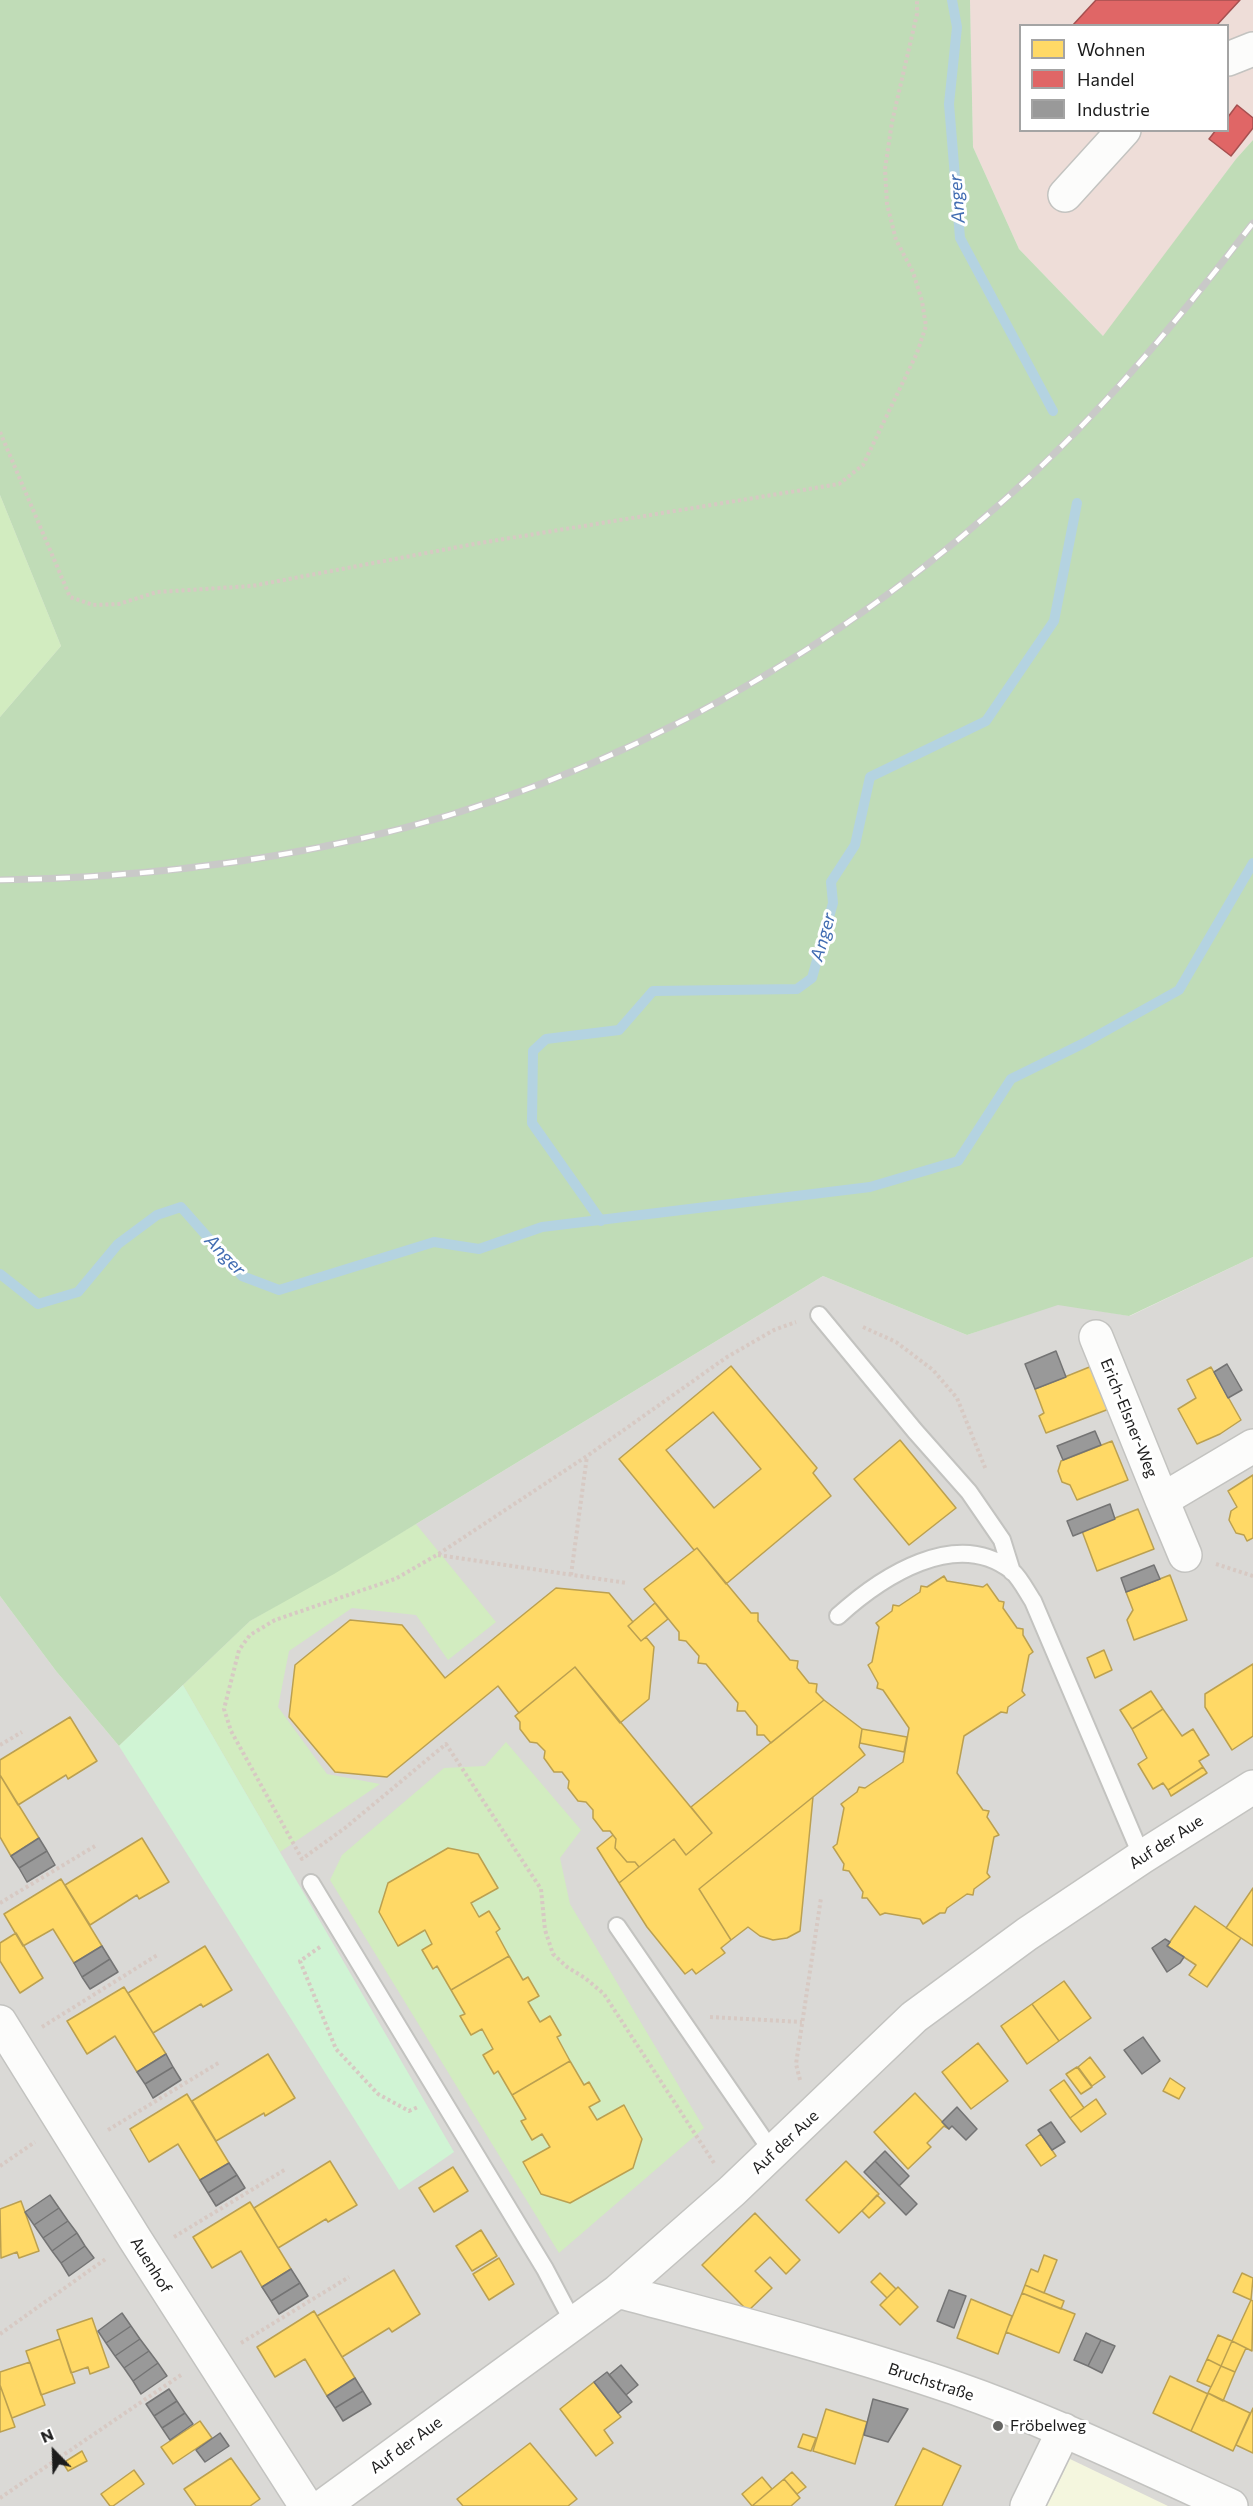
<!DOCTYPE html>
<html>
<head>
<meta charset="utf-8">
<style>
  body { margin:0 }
  #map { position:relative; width:1253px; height:2506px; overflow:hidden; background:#ebeae4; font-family:Commissioner,sans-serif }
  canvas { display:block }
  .legend { position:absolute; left:1019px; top:24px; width:210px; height:108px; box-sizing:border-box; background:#fff; border:2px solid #a4a4a4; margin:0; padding:8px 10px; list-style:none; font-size:18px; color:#1c1c1c }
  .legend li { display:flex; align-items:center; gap:12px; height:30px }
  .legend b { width:30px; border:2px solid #a4a4a4 }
  .north { position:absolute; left:24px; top:2422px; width:60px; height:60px; -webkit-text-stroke:4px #fff; paint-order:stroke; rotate:337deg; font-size:16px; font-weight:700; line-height:24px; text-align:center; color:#1c1c1c }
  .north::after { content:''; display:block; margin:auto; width:21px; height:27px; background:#1c1c1c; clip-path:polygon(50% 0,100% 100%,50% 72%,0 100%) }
</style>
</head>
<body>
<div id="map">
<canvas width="1253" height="2506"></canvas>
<ul class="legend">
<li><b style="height:16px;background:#ffd966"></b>Wohnen</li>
<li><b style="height:16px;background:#e06666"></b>Handel</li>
<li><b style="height:16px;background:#999"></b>Industrie</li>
</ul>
<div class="north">N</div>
</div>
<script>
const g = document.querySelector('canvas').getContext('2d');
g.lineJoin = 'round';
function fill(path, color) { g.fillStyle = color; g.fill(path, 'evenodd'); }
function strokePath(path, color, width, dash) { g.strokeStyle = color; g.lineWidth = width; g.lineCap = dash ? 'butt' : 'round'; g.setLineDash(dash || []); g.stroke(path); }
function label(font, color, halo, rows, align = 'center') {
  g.font = font + ' Commissioner,sans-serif'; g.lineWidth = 6; g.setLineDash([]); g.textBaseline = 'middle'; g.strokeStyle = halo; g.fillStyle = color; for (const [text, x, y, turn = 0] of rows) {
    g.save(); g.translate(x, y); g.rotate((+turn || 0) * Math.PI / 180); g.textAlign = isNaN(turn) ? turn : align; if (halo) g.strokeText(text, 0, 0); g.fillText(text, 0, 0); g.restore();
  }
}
const residential = new Path2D(`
  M1253,1257V2506H0V1596L56,1671L119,1746L250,1621L334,1574L823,1276L967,1335L1058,1304L1130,1316Z`);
const commercial = new Path2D(`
  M970,0H1253V140L1236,159L1104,337L1019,249L973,147ZM1020,26H1228V130H1020Z`);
const education = new Path2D(`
  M1070,2459L1168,2506H1047Z`);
const grass = new Path2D(`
  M0,495L61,646L0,717Z
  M416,1524L496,1622L448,1660L416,1615L352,1608L289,1651L278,1707L327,1774L380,1784L280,1852L183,1685L250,1621Z
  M506,1742L581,1830L560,1858L570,1904L704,2128L559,2253L330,1880L342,1855L444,1768L485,1766Z`);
const forest = new Path2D(`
  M0,0H970L973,147L1019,249L1103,336L1236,159L1253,140V1257L1129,1316L1058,1305L967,1335L823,1276L334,1574L250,1621L119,1746L56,1671L0,1596V717L61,646L0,495Z`);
const park = new Path2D(`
  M183,1685L454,2152L399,2190L119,1746Z`);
const homes = new Path2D(`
  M731,1366L817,1468L813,1473L831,1496L726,1584L697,1548L694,1550L619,1459ZM713,1412L761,1469L714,1508L666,1450Z
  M1092,1366L1109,1409L1046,1433L1039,1416L1044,1413L1035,1389Z
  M1211,1367L1241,1420L1220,1434L1197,1444L1178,1409L1196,1398L1187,1380Z
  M900,1440L956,1508L909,1545L854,1479Z
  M1112,1441L1128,1480L1077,1500L1070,1485L1062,1482L1058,1471L1061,1461Z
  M1253,1475V1538L1247,1541L1244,1535L1236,1533L1229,1520L1231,1511L1237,1507L1228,1491Z
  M1138,1509L1154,1549L1097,1571L1082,1531Z
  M697,1548L751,1613H758V1621L790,1660L798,1661L797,1668L809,1683L817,1684L816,1692L824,1700L771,1743L764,1735H757V1726L745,1711H737L738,1703L706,1664L698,1663L699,1656L686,1641L679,1640V1632L644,1589Z
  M1170,1575L1187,1620L1134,1640L1127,1620L1133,1610L1126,1592Z
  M944,1576L947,1581L983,1587L987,1584L999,1601L1004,1602L1003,1608L1017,1628L1023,1629V1635L1033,1652L1029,1655L1022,1691L1025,1695L1008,1707L1007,1713L1001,1712L964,1736L957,1773L983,1810L989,1811L987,1817L999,1835L994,1837L987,1873L990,1877L974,1889L973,1895L967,1894L947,1908L945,1913H940L923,1924L920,1919L885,1913L880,1915L867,1898H862L863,1892L849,1871L843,1870L844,1864L833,1847L837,1844L844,1808L841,1804L857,1792L859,1787L865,1788L903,1762L909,1728L883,1690L877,1688L878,1683L868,1665L872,1662L879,1627L876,1623L892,1611L893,1605L899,1606L920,1592L921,1586L927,1587Z
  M556,1588L609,1593L633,1622L628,1626L641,1641L646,1637L654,1647L649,1699L620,1723L575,1667L519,1713L498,1686L387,1777L335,1772L289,1717L295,1665L350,1620L402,1625L445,1678Z
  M655,1603L668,1619L641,1641L628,1626Z
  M1104,1650L1112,1670L1095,1678L1087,1658Z
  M1253,1664V1736L1232,1750L1205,1707V1694Z
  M575,1667L712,1833L686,1855L674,1839L639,1867L635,1862H627L615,1848L616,1839L610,1831H603L593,1818V1810L586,1802L578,1801L568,1788L569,1781L562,1772H554L544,1758L545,1751L537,1743L530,1742L520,1729V1722L515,1716Z
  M1151,1691L1163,1709L1132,1729L1120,1710Z
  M824,1700L862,1729L859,1747L865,1755L699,1889L731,1940L721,1948L725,1953L696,1974L692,1969L685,1974L647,1927L619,1883L674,1839L686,1855L712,1833L691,1807Z
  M1163,1709L1182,1736L1193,1729L1209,1755L1199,1761L1203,1767L1168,1790L1163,1783L1153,1789L1138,1764L1147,1758L1132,1729Z
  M70,1717L97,1761L68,1779L66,1775L18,1805L0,1775V1760Z
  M862,1729L907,1737L904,1752L860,1743Z
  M1203,1767L1207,1773L1171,1796L1168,1790Z
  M0,1775L39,1838L11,1856L0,1837Z
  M813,1797L800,1931L787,1938L773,1940L760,1936L748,1927L731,1940L699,1889Z
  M613,1835L616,1839L615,1848L627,1862H635L639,1867L619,1883L597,1848Z
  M142,1838L169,1882L139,1899L137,1895L90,1925L65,1885Z
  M448,1848L478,1854L498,1888L471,1903L479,1917L489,1911L500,1929L496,1932L509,1956L451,1990L437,1966L433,1969L422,1950L432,1944L425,1930L398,1946L379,1912L388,1883Z
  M61,1879L102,1946L74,1963L53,1929L23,1946L4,1914Z
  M1253,1888V1946L1226,1928Z
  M1195,1906L1241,1938L1207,1987L1189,1975L1196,1965L1167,1946Z
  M16,1933L43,1978L20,1993L0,1961V1943Z
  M205,1946L232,1990L203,2007L201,2004L153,2033L128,1993Z
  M509,1956L523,1980L528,1977L539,1996L528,2002L540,2022L550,2016L561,2035L557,2037L570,2061L512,2095L498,2071L494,2074L483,2055L493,2049L482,2029L471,2035L460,2016L465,2014L451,1990Z
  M1064,1981L1091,2018L1059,2041L1032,2004Z
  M124,1987L166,2054L137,2072L115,2036L87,2054L67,2021Z
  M1032,2004L1059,2041L1027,2064L1001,2026Z
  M978,2043L1008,2081L971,2109L942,2072Z
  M268,2054L295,2098L265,2116L264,2113L216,2141L192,2101Z
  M1090,2057L1105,2077L1092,2086L1078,2067Z
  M570,2061L584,2085L589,2082L600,2101L589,2107L597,2120L624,2105L642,2139L633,2168L570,2203L541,2194L523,2162L550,2147L542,2134L532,2140L521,2121L526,2119L512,2095Z
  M1077,2067L1092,2087L1081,2094L1066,2074Z
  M1170,2078L1185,2088L1179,2099L1163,2091Z
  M1064,2080L1084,2108L1070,2118L1050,2090Z
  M915,2093L949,2129L944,2126L927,2143L931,2147L908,2169L874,2132Z
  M187,2094L229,2163L200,2180L178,2144L149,2162L130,2129Z
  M1096,2099L1106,2114L1081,2132L1070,2118Z
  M1041,2134L1056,2156L1041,2166L1026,2145Z
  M330,2161L357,2205L328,2222L326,2219L278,2248L254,2208Z
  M846,2161L879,2194L839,2233L806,2200Z
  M453,2167L468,2191L434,2212L419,2188Z
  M877,2195L885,2203L869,2218L862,2211Z
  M21,2201L39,2251L19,2258L17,2252L1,2258L0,2209Z
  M250,2202L291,2269L262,2287L241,2251L212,2268L193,2237Z
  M755,2213L800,2260L786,2274L770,2257L755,2271L772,2288L748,2311L702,2265Z
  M481,2230L497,2256L472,2271L456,2246Z
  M1044,2255L1057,2260L1044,2293L1025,2285L1031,2269L1038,2272Z
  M499,2258L514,2284L489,2300L473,2274Z
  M394,2270L420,2314L392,2332L389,2328L342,2357L317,2316Z
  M880,2273L896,2289L887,2298L871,2282Z
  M1242,2273L1253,2278L1251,2300L1233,2292Z
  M1025,2285L1064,2301L1061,2309L1022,2293Z
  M898,2287L918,2307L900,2325L880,2305Z
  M1022,2293L1075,2314L1059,2353L1006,2332Z
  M971,2299L1012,2316L998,2354L957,2338Z
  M1251,2300L1253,2301L1252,2351L1232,2341Z
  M314,2311L355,2378L327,2396L305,2359L275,2377L257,2347Z
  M92,2318L109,2367L90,2374L88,2367L71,2373L57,2330Z
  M1218,2335L1232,2341L1221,2366L1207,2359Z
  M60,2339L75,2383L41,2395L26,2351Z
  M1232,2341L1246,2348L1235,2372L1221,2366Z
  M1207,2359L1221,2366L1211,2387L1197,2381Z
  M30,2362L45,2405L12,2418L0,2385V2372Z
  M1221,2366L1235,2372L1223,2401L1208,2393Z
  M1170,2376L1208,2394L1191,2431L1153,2413Z
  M594,2382L621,2417L604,2430L613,2443L596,2456L560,2409Z
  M0,2385L15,2427L0,2432Z
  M1208,2393L1250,2413L1233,2451L1191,2431Z
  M1253,2408V2453L1236,2445Z
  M826,2409L867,2422L855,2464L813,2451Z
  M200,2421L212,2438L173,2464L161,2447Z
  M803,2434L816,2438L811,2451L798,2447Z
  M530,2443L577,2499L568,2506H463L457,2499Z
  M923,2448L961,2466L942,2506H895Z
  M82,2451L87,2461L68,2471L63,2463Z
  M231,2458L260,2499L250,2506H196L184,2489Z
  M134,2470L144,2484L113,2506H110L101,2494Z
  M792,2472L806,2487L797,2494L784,2479Z
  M762,2477L772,2489L752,2506L742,2494Z
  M784,2479L800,2498L791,2506H752Z`);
const shops = new Path2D(`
  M1096,0H1240L1216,26H1072Z
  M1237,105L1253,118V128L1231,156L1209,139L1216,130H1228V117Z`);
const industry = new Path2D(`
  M1056,1351L1066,1377L1035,1389L1025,1364Z
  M1227,1364L1242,1390L1228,1398L1214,1372Z
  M1095,1431L1101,1445L1063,1460L1057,1446Z
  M1110,1504L1115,1519L1073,1536L1067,1521Z
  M1154,1565L1160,1579L1126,1592L1121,1578Z
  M39,1838L47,1851L19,1868L11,1856Z
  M47,1851L55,1865L27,1882L19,1868Z
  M1165,1939L1170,1942L1167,1946L1184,1957L1180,1963L1167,1972L1152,1948Z
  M102,1946L110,1959L82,1977L74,1963Z
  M110,1959L118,1972L90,1989L82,1977Z
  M1143,2037L1160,2061L1142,2074L1124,2050Z
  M166,2054L173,2067L145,2084L137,2072Z
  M173,2067L181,2080L153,2098L145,2084Z
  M957,2107L977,2129L966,2140L952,2126L949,2129L942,2122Z
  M1051,2122L1065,2142L1052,2150L1038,2130Z
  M885,2151L909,2176L899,2186L875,2161Z
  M875,2161L917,2204L906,2215L864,2172Z
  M229,2163L237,2175L208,2193L200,2180Z
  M237,2175L245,2188L216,2206L208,2193Z
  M50,2195L59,2208L34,2225L25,2212Z
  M59,2208L68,2221L43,2238L34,2225Z
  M68,2221L77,2233L52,2251L43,2238Z
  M77,2233L85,2246L61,2263L52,2251Z
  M85,2246L94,2258L69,2276L61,2263Z
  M291,2269L300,2283L271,2301L262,2287Z
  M300,2283L308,2296L279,2314L271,2301Z
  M949,2290L966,2296L954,2328L937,2321Z
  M122,2313L131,2326L106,2343L98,2331Z
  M131,2326L140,2339L115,2356L106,2343Z
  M1086,2333L1101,2340L1088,2366L1074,2360Z
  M140,2339L149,2351L124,2368L115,2356Z
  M1101,2340L1115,2346L1102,2373L1088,2366Z
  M149,2351L158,2363L133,2381L124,2368Z
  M158,2363L167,2376L141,2394L133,2381Z
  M621,2365L638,2385L626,2395L609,2375Z
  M607,2372L632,2402L618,2413L594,2382Z
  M355,2378L363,2391L335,2408L327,2396Z
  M169,2389L177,2401L154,2416L146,2404Z
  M363,2391L371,2404L343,2421L335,2408Z
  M873,2399L908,2409L888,2442L864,2435Z
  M177,2401L185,2413L162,2428L154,2416Z
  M185,2413L193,2424L170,2440L162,2428Z
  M220,2433L229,2446L205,2462L196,2450Z`);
const stream = new Path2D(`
  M952,0L957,27L949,104L960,238L1053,411
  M601,1221L532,1123L533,1051L546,1039L619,1030L653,991L797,989L812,978L833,903L831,882L855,845L870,777L986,721L1054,621L1077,503
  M0,1274L38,1304L78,1292L118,1244L157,1215L181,1207L242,1276L279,1290L434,1242L479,1249L542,1227L870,1187L958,1161L1011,1079L1084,1043L1179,990L1253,863`);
const path = new Path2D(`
  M0,432L70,597L93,605L119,604L157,592L252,586L474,544L839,484L863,465L917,353L926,326L922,301L913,272L896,240L887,204L885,169L892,122L917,14V0
  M863,1327L896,1342L933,1370L957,1398L986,1470
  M438,1555L627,1583
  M1216,1564L1253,1576
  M571,1575L587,1456
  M0,1745L22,1732
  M0,1903L95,1846
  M320,1947L300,1961L336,2049L378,2094L409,2111L418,2107
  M710,2017L802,2022
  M42,2027L159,1954
  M800,2080L796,2064L821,1898
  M108,2130L220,2062
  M714,2163L604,1994L585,1978L567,1967L553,1954L545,1930L541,1889L446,1744L345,1828L302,1859L231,1731L224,1709L239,1650L250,1635L275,1620L395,1579L437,1555L587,1456L727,1357L774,1330L796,1322
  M0,2166L35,2142
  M174,2237L286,2169
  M0,2334L107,2258
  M241,2343L349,2277
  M0,2498L181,2375`);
const lane = new Path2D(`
  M819,1315L915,1431L969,1492L1002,1540L1012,1572
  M838,1616C881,1577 956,1527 1012,1571C1020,1578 1027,1592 1033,1601L1142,1857
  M311,1883L545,2269L573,2322
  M617,1926L773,2153`);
const street = new Path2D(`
  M1228,59L1253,49
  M1065,195L1124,130
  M1096,1337L1162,1500
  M1185,1555L1162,1500L1253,1446
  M0,2022L135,2239L306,2506
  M618,2291C730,2321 845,2350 955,2388C1050,2421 1140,2465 1231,2506
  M323,2506L618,2291L732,2191L914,2017L1027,1934L1142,1857L1253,1787
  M1027,2506L1064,2430`);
const rail = new Path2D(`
  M0,880C121,878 241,866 359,839C611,782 846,649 1034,473C1115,397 1185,311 1253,223`);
const markers = [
  [998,2426,6,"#646462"]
];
const streetNames = [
  ["Erich-Elsner-Weg",1129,1418,68],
  ["Auf der Aue",1166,1842,-33],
  ["Auf der Aue",785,2142,-43],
  ["Auenhof",151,2265,58],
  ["Bruchstraße",931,2382,18],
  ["Auf der Aue",406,2445,-36]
];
const poiNames = [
  ["Fröbelweg",1010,2426]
];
const waterNames = [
  ["Anger",957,199,-94],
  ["Anger",823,937,-74],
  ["Anger",225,1255,46]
];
fill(residential, '#dad9d6');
fill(commercial, '#eeddd8');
fill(education, '#f4f6de');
fill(grass, '#d2ecc0');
fill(forest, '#c0dcb7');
fill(park, '#d0f4d4');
fill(homes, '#ffd966');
strokePath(homes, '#bba050', 1.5);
fill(shops, '#e06666');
strokePath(shops, '#a55050', 1.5);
fill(industry, '#999');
strokePath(industry, '#747474', 1.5);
strokePath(stream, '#b4d3e1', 10);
strokePath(lane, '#c3c3c0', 20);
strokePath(street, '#c3c3c0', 36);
strokePath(path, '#d7c9c3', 4, [3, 3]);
strokePath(lane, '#fcfcfb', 16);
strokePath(street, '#fcfcfb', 33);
strokePath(rail, '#c9c9c8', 7);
strokePath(rail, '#fff', 4.5, [14]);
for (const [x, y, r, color] of markers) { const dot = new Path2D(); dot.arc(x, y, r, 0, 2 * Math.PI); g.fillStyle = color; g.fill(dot); strokePath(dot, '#fff', 2); }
label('16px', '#1c1c1c', '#fff', streetNames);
label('16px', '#1c1c1c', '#fff', poiNames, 'left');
label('italic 18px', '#426db2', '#fff', waterNames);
</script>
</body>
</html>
